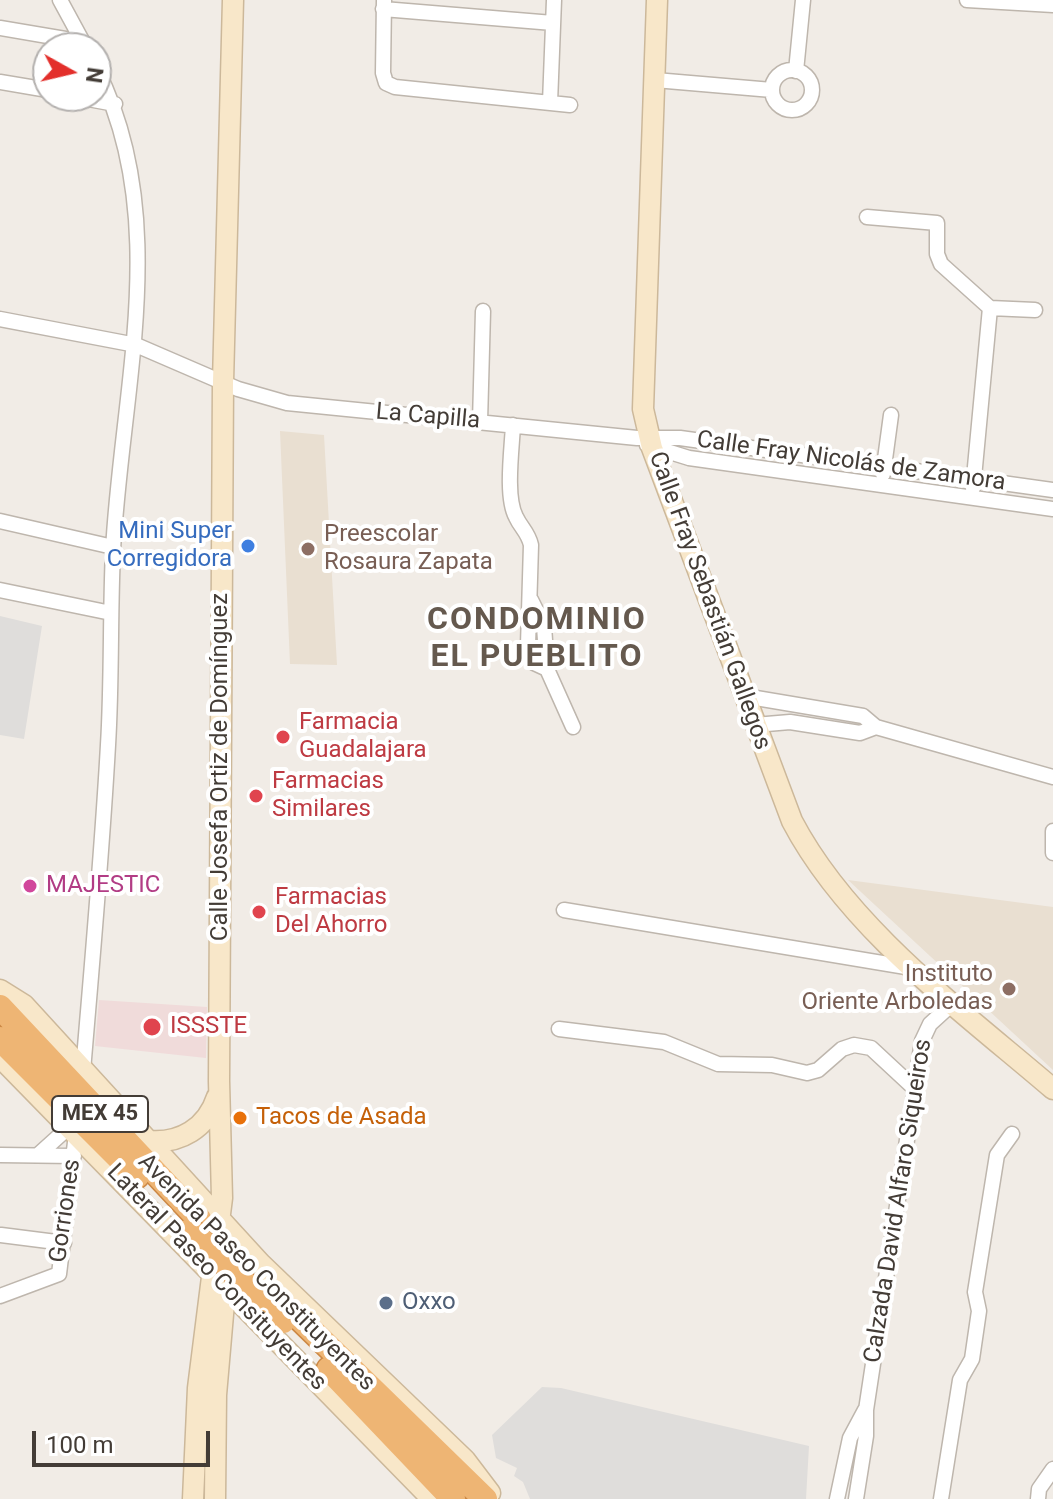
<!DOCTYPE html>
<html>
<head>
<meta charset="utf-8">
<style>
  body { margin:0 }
  #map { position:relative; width:1053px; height:1499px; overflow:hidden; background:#f1ece6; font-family:Roboto,sans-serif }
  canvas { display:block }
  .north { position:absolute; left:32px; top:32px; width:80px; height:80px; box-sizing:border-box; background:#fff; border:2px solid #b4b1af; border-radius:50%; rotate:98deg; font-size:22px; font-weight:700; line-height:32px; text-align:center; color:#433c36 }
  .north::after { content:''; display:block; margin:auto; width:28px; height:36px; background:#e32f2b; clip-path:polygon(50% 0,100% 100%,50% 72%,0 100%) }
  .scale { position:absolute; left:32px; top:1431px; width:178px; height:36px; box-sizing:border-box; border:4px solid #433c36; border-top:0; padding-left:10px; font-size:24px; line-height:28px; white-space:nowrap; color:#433c36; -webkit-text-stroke:6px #fff; paint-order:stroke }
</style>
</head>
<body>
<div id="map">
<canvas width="1053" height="1499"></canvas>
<div class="north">N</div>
<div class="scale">100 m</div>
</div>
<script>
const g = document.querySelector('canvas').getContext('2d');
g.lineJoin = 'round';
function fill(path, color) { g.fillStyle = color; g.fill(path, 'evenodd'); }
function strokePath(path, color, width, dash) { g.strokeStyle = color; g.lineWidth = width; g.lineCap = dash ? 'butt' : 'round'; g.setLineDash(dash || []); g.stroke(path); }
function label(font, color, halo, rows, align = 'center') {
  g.font = font + ' Roboto,sans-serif'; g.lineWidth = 8; g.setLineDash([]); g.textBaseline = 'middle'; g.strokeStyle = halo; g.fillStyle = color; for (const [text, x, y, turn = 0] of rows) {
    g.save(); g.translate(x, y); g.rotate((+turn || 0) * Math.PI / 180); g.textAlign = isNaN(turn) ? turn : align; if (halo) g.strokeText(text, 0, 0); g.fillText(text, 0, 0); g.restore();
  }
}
const education = new Path2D(`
  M280,431L324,435L337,665L290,664Z
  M848,880L1053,907V1070Z`);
const medical = new Path2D(`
  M99,1000L207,1007L206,1058L95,1046Z`);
const parking = new Path2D(`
  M0,616L42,626L24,739L0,735Z
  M542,1387L561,1388L809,1446L806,1499H530L523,1482L514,1476L517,1468L496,1458L492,1435Z`);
const street = new Path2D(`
  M60,0L85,46
  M384,0L383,73L386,83L395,87L570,105
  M967,0L1053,5
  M383,9L553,23
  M0,28L83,42
  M772 90a20 20 0 1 1 40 0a20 20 0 1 1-40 0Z
  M796,71L803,0
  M655,80L772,90
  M0,82L48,90
  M72,96L115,104
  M550,103L554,0
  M867,217L937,223V254L941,264L990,308L973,488
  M990,308L1035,310
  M0,319L136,345L238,389L287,403L637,438H680L1053,490
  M480,422L483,311
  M513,425C512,448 505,497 516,517C521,528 528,532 531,545L528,645L534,663L547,669
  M647,445L689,458L1053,509
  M883,474L891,415
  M0,521L113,547
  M0,590L111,613
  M531,600L544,626L547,669L573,727
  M744,696L863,716L876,727L1053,777
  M755,725L790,722L860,733L876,727
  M1053,831V853
  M564,910L912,968
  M559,1029L664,1042L718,1064L772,1065L807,1073L818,1070L842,1049L854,1045L871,1048L913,1087
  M83,1071C92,963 102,854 108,745C112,680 110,615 113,551C121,391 173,218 96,68
  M0,1155L74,1156
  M38,1155L69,1127
  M1,1235L64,1243
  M0,1296L59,1274L76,1134
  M837,1499L850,1438L865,1410
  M856,1499L866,1436V1410L922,1041L930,1024L953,1003
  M941,1499L960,1380L972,1359L979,1311L975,1292L997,1155L1012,1134
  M1038,1499L1039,1489L1053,1469`);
const secondary = new Path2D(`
  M657,0L643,409L652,448L792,821C848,928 962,1011 1053,1089
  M0,990L24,1005L260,1263L465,1460L490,1493
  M0,1057L432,1499
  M148,1141C180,1144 207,1128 217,1097
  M193,1499L198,1388L222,1198L219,1081L223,382L233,0
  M215,1499L216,1395L226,1280`);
const highway = new Path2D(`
  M0,1007L199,1219
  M0,1039L137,1176
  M291,1310L485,1499
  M329,1369L453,1499`);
const highwayBridge = new Path2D(`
  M191,1230L283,1321`);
const markers = [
  [248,546,8,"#3f7fe0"],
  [308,549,8,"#8d6e63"],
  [283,737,8,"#e0444e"],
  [256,796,8,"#e0444e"],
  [30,886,8,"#d1479c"],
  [259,912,8,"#e0444e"],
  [1009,989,8,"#8d6e63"],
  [152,1027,10,"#e0444e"],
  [240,1118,8,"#e8710a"],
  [386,1303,8,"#5c6f8a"]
];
const shields = [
  [100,1114,96]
];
const shieldNames = [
  ["MEX 45",100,1114]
];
const streetNames = [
  ["La Capilla",428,417,5],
  ["Calle Fray Nicolás de Zamora",851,462,8],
  ["Calle Fray Sebastián Gallegos",709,601,70],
  ["Calle Josefa Ortiz de Domínguez",221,767,-90],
  ["Calzada David Alfaro Siqueiros",899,1201,-81],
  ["Gorriones",66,1211,-82],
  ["Avenida Paseo Constituyentes",256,1273,45],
  ["Lateral Paseo Consituyentes",216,1278,46]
];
const shopNames = [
  ["Mini Super",232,532],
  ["Corregidora",232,560]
];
const educationNames = [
  ["Preescolar",324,535],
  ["Rosaura Zapata",324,563],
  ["Instituto",993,975,"right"],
  ["Oriente Arboledas",993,1003,"right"]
];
const healthNames = [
  ["Farmacia",299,723],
  ["Guadalajara",299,751],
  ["Farmacias",272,782],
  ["Similares",272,810],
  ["Farmacias",275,898],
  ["Del Ahorro",275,926],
  ["ISSSTE",170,1027]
];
const hotelNames = [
  ["MAJESTIC",46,886]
];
const foodNames = [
  ["Tacos de Asada",256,1118]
];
const serviceNames = [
  ["Oxxo",402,1303]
];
const districtNames = [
  ["CONDOMINIO",537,621],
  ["EL PUEBLITO",537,658]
];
fill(education, '#e9dfd1');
fill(medical, '#f0dbda');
fill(parking, '#dfdddb');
strokePath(street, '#beb6ad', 17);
strokePath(secondary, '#ccb89a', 23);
strokePath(highway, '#cc8845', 27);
strokePath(street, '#fff', 14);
strokePath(secondary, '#f8e7c9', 20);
strokePath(highway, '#eeb574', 24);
strokePath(highwayBridge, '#cc8845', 27, []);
strokePath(highwayBridge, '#eeb574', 24);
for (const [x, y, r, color] of markers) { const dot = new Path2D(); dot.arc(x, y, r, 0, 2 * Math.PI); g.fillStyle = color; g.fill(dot); strokePath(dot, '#fff', 3); }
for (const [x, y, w] of shields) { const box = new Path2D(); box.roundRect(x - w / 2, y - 18, w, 36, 6); g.fillStyle = '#fff'; g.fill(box); strokePath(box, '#433c36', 2); }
label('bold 22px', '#433c36', null, shieldNames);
label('24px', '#433c36', '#fff', streetNames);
label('24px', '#366cbe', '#fff', shopNames, 'right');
label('24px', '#785e54', '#fff', educationNames, 'left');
label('24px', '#be3a42', '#fff', healthNames, 'left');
label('24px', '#b23c85', '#fff', hotelNames, 'left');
label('24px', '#c56008', '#fff', foodNames, 'left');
label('24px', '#4e5e75', '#fff', serviceNames, 'left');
g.letterSpacing = '2px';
label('bold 32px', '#65594e', '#fff', districtNames);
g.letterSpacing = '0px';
</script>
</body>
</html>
